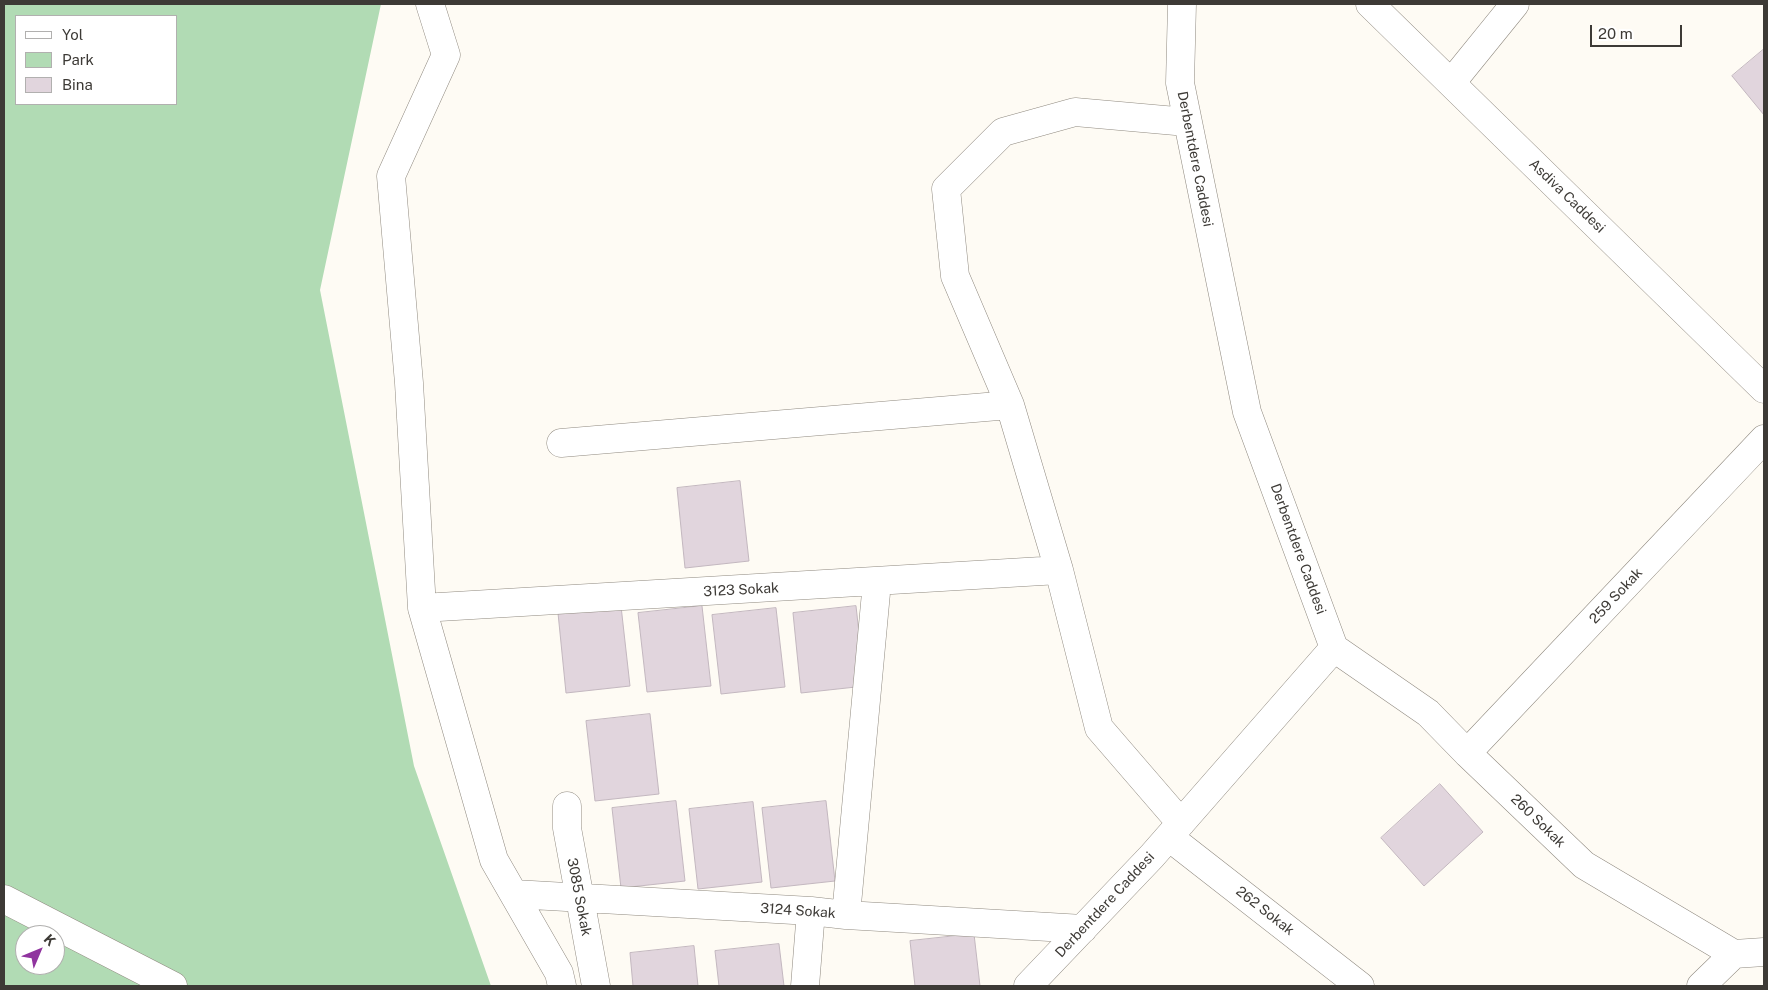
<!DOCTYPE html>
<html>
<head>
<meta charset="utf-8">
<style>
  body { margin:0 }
  #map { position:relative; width:1768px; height:990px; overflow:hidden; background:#fefbf4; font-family:"Public Sans",sans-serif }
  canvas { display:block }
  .frame { position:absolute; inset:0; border:5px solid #3d3a36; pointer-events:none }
  .legend { position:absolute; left:15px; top:15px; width:162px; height:90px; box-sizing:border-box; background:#fff; border:1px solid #b1b0af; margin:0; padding:6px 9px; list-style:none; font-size:15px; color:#3d3a36 }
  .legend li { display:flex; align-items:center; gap:10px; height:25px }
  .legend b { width:25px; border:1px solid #b1b0af }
  .north { position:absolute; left:15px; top:925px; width:50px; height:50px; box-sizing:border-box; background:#fff; border:1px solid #b1b0af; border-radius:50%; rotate:45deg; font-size:14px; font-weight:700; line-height:20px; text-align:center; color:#3d3a36 }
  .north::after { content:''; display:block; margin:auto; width:18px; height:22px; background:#90349f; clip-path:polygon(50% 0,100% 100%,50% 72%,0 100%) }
  .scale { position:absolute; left:1590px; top:25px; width:92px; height:22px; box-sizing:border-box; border:2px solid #3d3a36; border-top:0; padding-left:6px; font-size:15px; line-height:18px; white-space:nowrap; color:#3d3a36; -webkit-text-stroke:4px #fff; paint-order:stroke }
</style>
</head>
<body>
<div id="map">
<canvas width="1768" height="990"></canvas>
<div class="frame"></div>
<ul class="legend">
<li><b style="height:6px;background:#fff"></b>Yol</li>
<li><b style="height:14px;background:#b1dbb4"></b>Park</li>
<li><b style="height:14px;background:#e1d5dd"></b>Bina</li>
</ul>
<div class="north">K</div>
<div class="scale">20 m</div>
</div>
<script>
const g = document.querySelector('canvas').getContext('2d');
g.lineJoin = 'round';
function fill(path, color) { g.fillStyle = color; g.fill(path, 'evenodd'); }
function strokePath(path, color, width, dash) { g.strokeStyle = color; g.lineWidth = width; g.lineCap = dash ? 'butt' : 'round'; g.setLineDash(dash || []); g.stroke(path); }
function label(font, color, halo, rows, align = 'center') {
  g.font = font + ' "Public Sans",sans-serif'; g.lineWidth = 4; g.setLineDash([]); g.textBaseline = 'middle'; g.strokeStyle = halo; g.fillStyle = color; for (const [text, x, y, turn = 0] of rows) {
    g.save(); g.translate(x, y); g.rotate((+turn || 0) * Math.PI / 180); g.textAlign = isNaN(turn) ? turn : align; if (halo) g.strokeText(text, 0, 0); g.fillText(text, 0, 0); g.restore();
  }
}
const green = new Path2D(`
  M4,4H381L320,290L414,766L491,986H4ZM16,16H176V104H16ZM25,935H55V965H25Z`);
const building = new Path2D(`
  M1764,49V115L1732,76Z
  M740,481L749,561L685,568L677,488Z
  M621,606L630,686L566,693L558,613Z
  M702,606L711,686L647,692L638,613Z
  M856,606L865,686L801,693L793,613Z
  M776,608L785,687L721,694L712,615Z
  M650,714L659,794L595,801L586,721Z
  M1440,784L1483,832L1424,886L1381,838Z
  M676,801L685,881L621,888L612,808Z
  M826,801L835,881L771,888L762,808Z
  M753,802L762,882L698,889L689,809Z
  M974,934L980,986H915L910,941Z
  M779,944L784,986H719L715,951Z
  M694,946L698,986H633L630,953Z`);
const minor = new Path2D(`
  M430,4L446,55L391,176L409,383L422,608L494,860L559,973L562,986
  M1370,4L1764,389
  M1451,83L1515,4
  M561,443L1010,405
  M422,608L1059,570
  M1334,648L1428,713L1467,753L1584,865L1734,954L1764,952
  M1467,753L1764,439
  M567,806V828L596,986
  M1181,823L1099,728L1059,570L1010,405L955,276L946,189L1003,132L1075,112L1187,122
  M1169,837L1360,986
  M514,894L811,911L846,915L1083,929
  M4,899L173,986
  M846,915L877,582
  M805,986L811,911
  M1028,986L1152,856L1334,648L1247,412L1180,83L1182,4
  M1701,986L1734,954`);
const streetNames = [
  ["Derbentdere Caddesi",1195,159,79],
  ["Asdiva Caddesi",1567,196,44],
  ["Derbentdere Caddesi",1298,549,70],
  ["3123 Sokak",741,590,-3],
  ["259 Sokak",1616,596,-47],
  ["260 Sokak",1538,821,44],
  ["3085 Sokak",579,897,79],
  ["Derbentdere Caddesi",1105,905,-47],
  ["3124 Sokak",798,911,4],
  ["262 Sokak",1265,911,38]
];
fill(green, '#b1dbb4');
fill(building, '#e1d5dd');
strokePath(building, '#c3b7bf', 1);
strokePath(minor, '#908a80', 29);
strokePath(minor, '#fff', 28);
label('14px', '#3d3a36', '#fff', streetNames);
</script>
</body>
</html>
